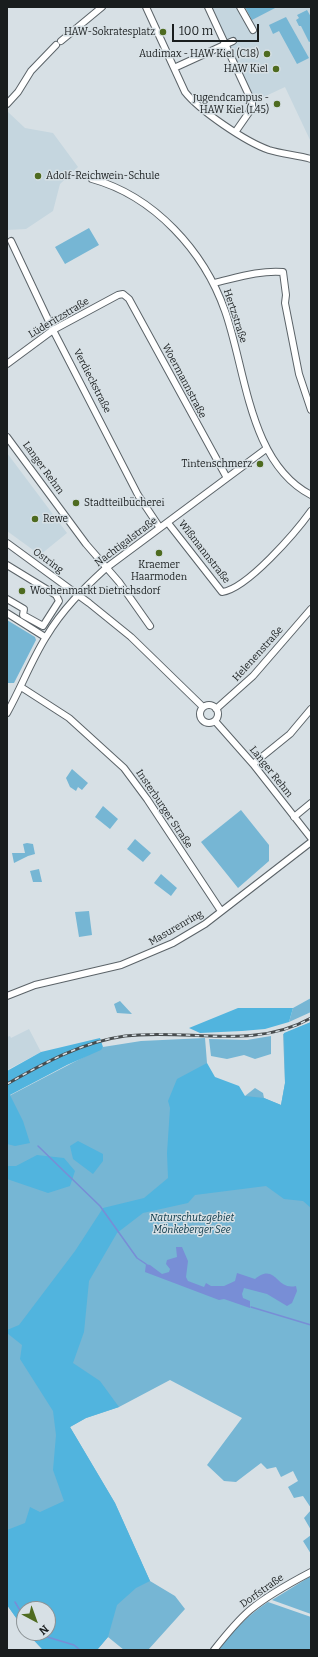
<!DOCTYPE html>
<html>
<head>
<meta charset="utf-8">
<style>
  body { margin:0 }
  #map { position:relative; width:318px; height:1657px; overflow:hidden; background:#d7e0e5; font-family:Bitter,serif }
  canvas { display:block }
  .frame { position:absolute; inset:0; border:8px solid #191d1e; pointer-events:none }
  .north { position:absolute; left:16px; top:1601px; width:40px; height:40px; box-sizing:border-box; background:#d7e0e5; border:1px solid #8b9295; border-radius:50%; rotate:139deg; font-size:11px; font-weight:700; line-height:16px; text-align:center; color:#191d1e }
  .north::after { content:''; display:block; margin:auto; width:14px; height:18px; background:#4e6b20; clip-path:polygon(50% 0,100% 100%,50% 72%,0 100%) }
  .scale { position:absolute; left:172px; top:24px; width:87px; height:18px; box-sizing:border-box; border:2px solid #191d1e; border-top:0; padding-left:5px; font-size:12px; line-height:14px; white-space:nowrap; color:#191d1e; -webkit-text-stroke:3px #d7e0e5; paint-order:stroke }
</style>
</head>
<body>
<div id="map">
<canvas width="318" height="1657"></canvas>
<div class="frame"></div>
<div class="north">N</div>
<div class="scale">100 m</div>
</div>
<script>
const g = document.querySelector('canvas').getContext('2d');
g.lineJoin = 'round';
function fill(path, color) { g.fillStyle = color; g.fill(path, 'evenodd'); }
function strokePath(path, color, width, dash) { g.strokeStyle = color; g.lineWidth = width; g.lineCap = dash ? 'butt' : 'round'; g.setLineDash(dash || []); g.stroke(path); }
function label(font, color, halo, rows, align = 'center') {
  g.font = font + ' Bitter,serif'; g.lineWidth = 3; g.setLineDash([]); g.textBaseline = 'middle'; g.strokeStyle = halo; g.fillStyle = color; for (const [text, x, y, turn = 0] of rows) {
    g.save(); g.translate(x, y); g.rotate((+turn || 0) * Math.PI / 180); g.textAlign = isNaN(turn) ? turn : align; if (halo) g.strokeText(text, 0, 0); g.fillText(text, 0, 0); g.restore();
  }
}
const built = new Path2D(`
  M212,7H311V142L285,87L255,101Z
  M8,112L25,128L53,133L78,167L60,184L53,211L26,229L7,230Z
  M7,453L67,533L40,555L7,531Z
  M29,1029L41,1052L7,1070V1037L10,1036L11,1038Z`);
const green = new Path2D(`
  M245,7H277L252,20Z
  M307,10L311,17V41L309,42L301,26H299L296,20L299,18L297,15Z
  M286,17L309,58L297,64L279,31L273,34L269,25Z
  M89,228L99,245L65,264L55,247Z
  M7,620L35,637L36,640L14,683H7Z
  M72,769L88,783L82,790L78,787L76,791L70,787L66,778Z
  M103,806L118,819L110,829L95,817Z
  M241,810L269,845V861L238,888L201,842Z
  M135,839L151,853L143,862L127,849Z
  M27,843L33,844L35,854L28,856L14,863L12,853H25L23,844Z
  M39,869L42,882H33L30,871Z
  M161,874L177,888L171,896L154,883Z
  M89,911L92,935L79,937L75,912Z
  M311,998V1012L289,1022L293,1008Z
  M120,1001L132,1014L117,1013L114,1004Z
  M311,1022V1508L303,1496L294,1498L288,1487L298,1481L293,1471L281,1477L276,1467L267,1469L261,1463L236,1482L224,1481L207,1465L242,1418L170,1380L119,1407L86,1418L70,1427L115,1503L150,1581L175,1596L185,1609L148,1650H124L108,1637L97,1650H43L27,1633H48V1609H24V1629L7,1605V1097L103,1047L141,1041L205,1038L207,1063L203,1104L245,1096L255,1088L263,1093L264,1098L281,1105L285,1083L283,1034Z
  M271,1036V1054L255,1059L244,1055L227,1059L211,1056L209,1039L247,1040Z
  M311,1510V1530L304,1518Z
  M311,1535V1554L303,1541Z
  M311,1576V1614L272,1600Z
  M268,1602L311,1617V1650L219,1649C234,1630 248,1615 268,1602Z`);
const forest = new Path2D(`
  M238,1008H293L289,1022L265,1029L242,1031L200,1033L189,1028Z
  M311,1022V1208L303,1201L284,1199L266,1186L195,1195L188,1203L143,1213L117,1233L89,1281L84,1332L73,1363L100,1381L119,1407L86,1418L70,1427L115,1503L150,1581L136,1588L117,1605L108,1637L97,1650H43L27,1633H48V1609H24V1629L7,1605V1530L25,1523L30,1507L40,1512L64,1501L53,1470L56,1435L53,1411L20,1359L22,1345L7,1333V1330L19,1325L75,1251L103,1208L144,1198L168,1178L167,1153L170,1108L168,1101L177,1079L207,1063L215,1077L239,1086L245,1096L264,1098L281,1105L285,1083L284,1033Z
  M100,1038L103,1047L101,1050L67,1065L10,1095L23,1121L30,1143L15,1146L7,1144V1071L41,1052Z
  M78,1141L103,1154V1161L93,1174L73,1159L70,1146Z
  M37,1155L64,1158L75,1171L70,1186L48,1193L7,1179V1166H16Z`);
const water = new Path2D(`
  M176,1247H182L188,1261L186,1277L188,1281L204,1287L206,1283L211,1286H224L235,1281L237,1273L255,1279C276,1262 276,1291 296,1286L297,1291L292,1303L287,1306L267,1294L244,1288L242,1294L243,1298L250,1301V1308L224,1299L219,1300L145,1272L146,1264L150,1265L162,1274L169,1272L170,1269L166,1264L167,1260L177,1257Z`);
const stream = new Path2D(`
  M38,1146L100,1206L137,1258L146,1264
  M251,1307L311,1325
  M15,1602L24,1617
  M40,1633L44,1636L74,1645L80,1650`);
const minor = new Path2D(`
  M146,7L185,92C200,111 246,142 269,150C282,154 297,155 311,159
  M208,7L252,102V108L236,131
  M240,7L253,30
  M61,41L102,7
  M174,68L233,41
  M7,104L18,92L31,71L56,45
  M92,179C154,196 204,251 225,311C246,370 249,463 311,495
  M11,241L53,330L138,495L160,528
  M214,283C236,278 260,270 283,272L286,295L285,303L299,374L311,410
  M7,364L53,330L118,295L123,294L129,299L227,478
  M7,437L86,544L119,582L150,626
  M168,523L222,592C247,589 296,532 311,511
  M7,543L89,603L131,637L203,707
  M7,565L56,595L59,601L43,626L23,615L24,609L7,599
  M7,613L45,637
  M21,687L69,718L124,768L147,799L221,911
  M200 714a9 9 0 1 1 18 0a9 9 0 1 1-18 0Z
  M216,709L253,676L311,609
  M7,713C21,688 31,661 46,637C62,610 83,589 106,568L266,449
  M215,721L253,764L311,838
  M253,764L290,734L311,709
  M294,817L311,803
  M7,996L35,985L121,965L173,943L205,924L311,842
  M214,1650C225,1636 236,1622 250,1610C268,1595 290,1583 311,1572`);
const rail = new Path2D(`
  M7,1084C44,1063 82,1042 125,1036C188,1028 252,1051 311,1018`);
const markers = [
  [163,32,4,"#4e6b20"],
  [267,54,4,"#4e6b20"],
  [276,69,4,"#4e6b20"],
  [277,104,4,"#4e6b20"],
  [38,176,4,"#4e6b20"],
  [260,464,4,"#4e6b20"],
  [76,503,4,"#4e6b20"],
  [35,519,4,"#4e6b20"],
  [159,553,4,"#4e6b20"],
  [22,591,4,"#4e6b20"]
];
const poiNames = [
  ["HAW-Sokratesplatz",155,32],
  ["Audimax - HAW Kiel (C18)",259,54],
  ["HAW Kiel",268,69],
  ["Jugendcampus -",269,98],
  ["HAW Kiel (L45)",269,110],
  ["Adolf-Reichwein-Schule",46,176,"left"],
  ["Tintenschmerz",252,464],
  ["Stadtteilbücherei",84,503,"left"],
  ["Rewe",43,519,"left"],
  ["Kraemer",159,565,"center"],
  ["Haarmoden",159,577,"center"],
  ["Wochenmarkt Dietrichsdorf",30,591,"left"]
];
const streetNames = [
  ["Hertzstraße",235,316,72],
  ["Lüderitzstraße",59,318,-31],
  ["Verdieckstraße",92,381,63],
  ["Woermannstraße",184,381,62],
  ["Langer Rehm",43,468,54],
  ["Nachtigalstraße",126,542,-37],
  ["Wißmannstraße",204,552,52],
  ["Ostring",48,561,36],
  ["Helenenstraße",258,654,-48],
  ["Langer Rehm",271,772,51],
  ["Insterburger Straße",164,809,56],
  ["Masurenring",176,928,-30],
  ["Dorfstraße",262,1591,-35]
];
const parkNames = [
  ["Naturschutzgebiet",192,1218],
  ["Mönkeberger See",192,1230]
];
fill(built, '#c5d6df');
fill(green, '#76b6d4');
fill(forest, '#51b4de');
fill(water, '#788ed6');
strokePath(stream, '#788ed6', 1.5);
strokePath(minor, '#5b6368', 8);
strokePath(minor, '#fff', 6);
strokePath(rail, '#484d4f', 3);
strokePath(rail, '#d7e0e5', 1.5, [4.5]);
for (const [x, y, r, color] of markers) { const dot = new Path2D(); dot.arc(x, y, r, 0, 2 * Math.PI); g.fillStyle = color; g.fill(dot); strokePath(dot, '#d7e0e5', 1.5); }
label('10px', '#191d1e', '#d7e0e5', poiNames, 'right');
label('10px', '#191d1e', '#d7e0e5', streetNames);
label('italic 10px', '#063445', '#d7e0e5', parkNames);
</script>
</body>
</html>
